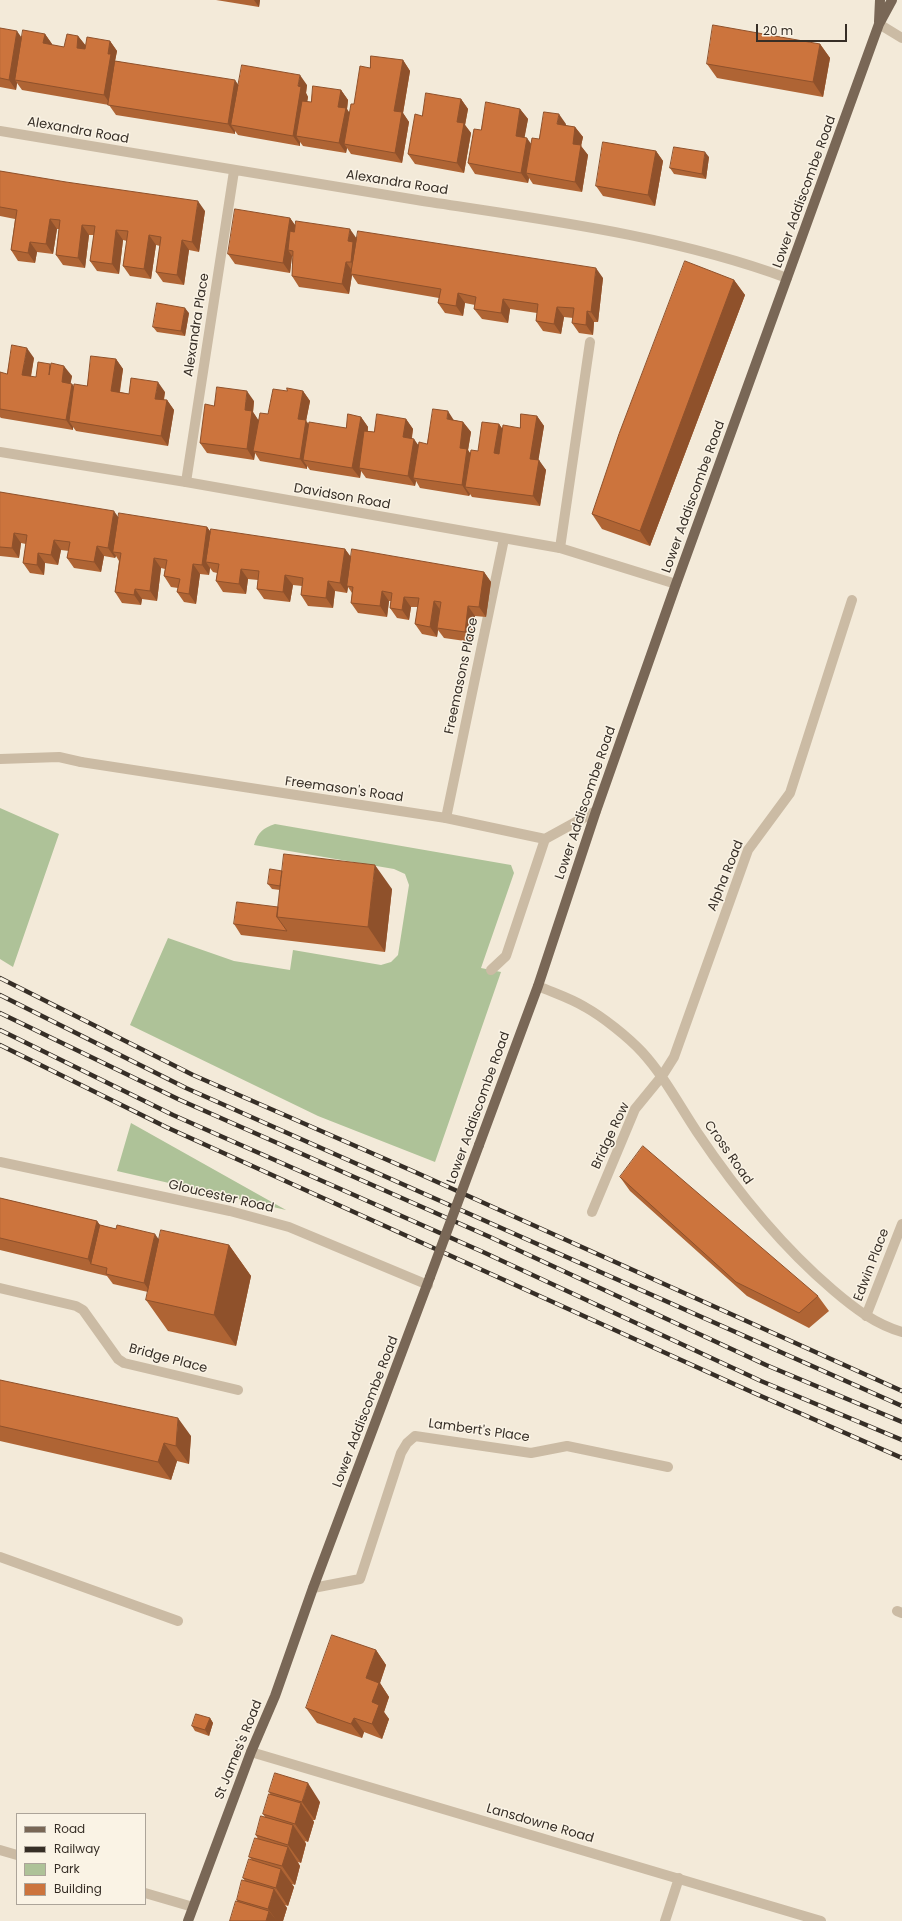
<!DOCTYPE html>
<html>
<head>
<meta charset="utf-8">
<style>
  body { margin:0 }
  #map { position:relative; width:902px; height:1921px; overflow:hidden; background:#f3ead9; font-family:Poppins,sans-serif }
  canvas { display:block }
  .legend { position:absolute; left:16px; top:1813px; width:130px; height:92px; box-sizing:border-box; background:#faf3e5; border:1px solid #aca499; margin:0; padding:5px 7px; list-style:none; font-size:12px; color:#362e26 }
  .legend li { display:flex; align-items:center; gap:8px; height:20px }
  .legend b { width:20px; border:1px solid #aca499 }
  .scale { position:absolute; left:756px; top:24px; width:91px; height:18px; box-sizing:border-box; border:2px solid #362e26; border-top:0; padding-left:5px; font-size:12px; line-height:14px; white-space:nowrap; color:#362e26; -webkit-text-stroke:3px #faf3e5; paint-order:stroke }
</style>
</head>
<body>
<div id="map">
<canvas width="902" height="1921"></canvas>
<ul class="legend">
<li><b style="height:5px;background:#796756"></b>Road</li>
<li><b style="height:5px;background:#362e26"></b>Railway</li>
<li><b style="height:11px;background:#aec298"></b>Park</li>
<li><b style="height:11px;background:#cc743d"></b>Building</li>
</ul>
<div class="scale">20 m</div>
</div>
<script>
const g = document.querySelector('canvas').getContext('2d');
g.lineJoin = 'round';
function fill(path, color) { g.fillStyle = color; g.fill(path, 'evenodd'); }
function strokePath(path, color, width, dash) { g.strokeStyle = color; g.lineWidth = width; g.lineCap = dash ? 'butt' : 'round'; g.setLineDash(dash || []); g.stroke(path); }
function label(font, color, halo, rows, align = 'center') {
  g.font = font + ' Poppins,sans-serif'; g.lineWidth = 3; g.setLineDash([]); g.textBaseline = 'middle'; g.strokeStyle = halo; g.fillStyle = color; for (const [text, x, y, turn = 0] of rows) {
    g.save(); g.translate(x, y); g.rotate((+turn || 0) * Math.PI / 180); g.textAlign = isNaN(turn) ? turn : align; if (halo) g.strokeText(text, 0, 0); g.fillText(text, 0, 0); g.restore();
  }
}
const green = new Path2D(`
  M0,808L59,834L13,967L0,959Z
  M275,824L511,865L514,873L481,968L501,972L435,1162L318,1116L130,1025L168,938L234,961L290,970L293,950L381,965L391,962L398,955L409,885L405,874L394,869L254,845C258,832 263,828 275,824Z
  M131,1123L286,1210L117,1171Z`);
const service = new Path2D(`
  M560,548L590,342
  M0,759L59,757L81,762
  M446,818L504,539
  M491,970L506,956L545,839
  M592,1212L635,1109L662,1076
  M866,1316L902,1224
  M0,1557L178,1621
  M897,1611L902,1613`);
const minor = new Path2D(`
  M0,131C139,155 278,178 417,200C539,219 671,235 787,278
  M186,482L234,171
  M81,762L446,818L545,839L596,811
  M538,986C554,993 570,998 585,1007C603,1017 628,1037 642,1052C664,1076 679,1105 697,1132C736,1190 779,1244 833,1290C854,1308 875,1324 902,1332
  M662,1076L674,1057L748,850L790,793L852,600
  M0,1162L230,1211L289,1227L428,1285
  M0,1288L76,1306L83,1310L118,1359L124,1363L238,1390
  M313,1588L360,1579L401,1453L407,1443L415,1436L531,1453L567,1446L668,1467
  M251,1752L821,1921
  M0,1850L17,1855
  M145,1893L193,1907
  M665,1921L679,1878`);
const tertiary = new Path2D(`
  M879,24L902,38
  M0,452L186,482L560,548L676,584`);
const primary = new Path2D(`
  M879,22L880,0
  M479,1145L538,986L596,811L676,584L879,24L892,0
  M188,1921L251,1752L275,1696L313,1588L430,1277`);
const rail = new Path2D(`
  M0,978L193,1075L415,1172L902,1391
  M0,995L186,1088L902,1406
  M0,1013L180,1100L490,1237L766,1365L902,1422
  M0,1030L173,1115L483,1252L761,1381L902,1440
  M0,1045L166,1127L754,1393L902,1458`);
const primaryBridge = new Path2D(`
  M430,1277L479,1145`);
const wall = new Path2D(`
  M216,0H260L259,7Z
  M0,28L22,38L45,34L52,44V45L64,47L78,36L86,46L110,41L117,51L115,61H116L238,85H307L306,93L308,97L307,102H311L341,90L348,100L347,109L349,113L354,104L370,68L403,60L410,71L403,113L409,122L402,163L351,154L347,148L346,153L303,146L300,142V146L238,135L235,131V134L116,115L109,105L22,90L17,83L16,90L0,87Z
  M820,44L830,58L823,97L717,78L707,64Z
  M461,99L468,109L465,125L471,133L464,173L415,164L408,154L422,116Z
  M520,109L528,119L524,138L531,144L566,124V126L575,127L583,137L581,146L588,155L582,192L533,184L529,178L528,183L475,174L468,163L481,130Z
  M656,151L663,161L655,206L603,196L596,186Z
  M709,157L706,179L674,174L670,168Z
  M0,171L205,211L199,252L189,250L184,285L163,282L156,272L160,246L156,245L151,279L130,276L123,266L127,241L123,240L119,274L97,271L90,261L94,235H89L85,268L63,265L56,255L59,229H57L53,254L37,252L35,263L18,261L11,250L15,219L0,216Z
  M290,218L295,225L357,239L603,278L598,322H594L593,335L579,333L572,323L573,318L564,317L561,334L543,331L536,321L537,313L510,309L508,323L482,319L474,309L475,305L465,303L463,316L445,313L438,303L439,298L358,284L352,275L349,294L299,287L292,276L293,257L292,256L290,273L235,264L228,254Z
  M734,280L745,295L650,546L602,529L592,514Z
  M189,313L185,336L157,332L153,327Z
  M34,358L31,377H36L51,365L72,376L70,384H72L74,387L87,386L116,359L123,369L120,392L129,394L165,392L164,400H167L174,410L168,446L76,431L73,427V430L1,418L0,417V409L7,374Z
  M287,391H303L310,401L306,421L309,424L346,428L361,417L368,427V431L374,432L406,419L413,429L412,438L418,445L427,444L454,420L463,422L471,432L468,450L470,453L478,451L499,424L503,430L520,428L537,416L544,426L538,460L546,470L540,506L472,497L470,494L469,496L420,488L416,481L415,486L366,478L361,471L360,478L310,470L307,466V469L260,461L255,453L254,460L207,453L200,443L214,406L254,401L253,412L258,420L268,414Z
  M0,492L118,517L207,527L210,531L345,549L351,557L484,572L491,582L486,617L475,616L472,642L444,638L438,630L437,637L422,634L415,624L418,607H411L409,620L397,618L390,608L391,601H389L387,617L358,613L351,603L352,593L348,587L347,593L335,591L333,608L308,606L301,595L302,586L293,585L290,602L264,599L257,589L258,580L248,579L246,594L223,592L216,581L217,573L213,572L210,568L209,575L200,574L196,604L184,602L177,592L178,588L171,587L164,576L165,569L161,568L157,601L142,599L141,605L122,603L115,592L119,561L116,556L115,558L104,556L101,572L74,568L67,558L69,551L61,550L58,565L45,563L44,575L30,573L23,563L26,544L21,543L19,558L0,556Z
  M268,884L392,889L385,952L241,935L234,924L278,907L280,890L272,889Z
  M620,1177L818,1296L829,1311L809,1328L747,1296L630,1191Z
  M0,1198L97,1221L100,1225L159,1239L229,1245L251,1276L236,1346L168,1331L146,1300L148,1292L113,1284L107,1276L0,1250Z
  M0,1380L191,1436L189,1464L177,1461L171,1480L0,1441Z
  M376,1650L386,1665L380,1683L389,1697L384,1712L389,1719L382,1739L364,1732L362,1738L317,1723L306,1708Z
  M210,1718L213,1723L209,1736L195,1731L192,1726Z
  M269,1792L320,1802L315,1820H313L314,1822L308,1842L305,1841L306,1844L301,1863L298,1862L300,1866L295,1885L292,1884L294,1887L288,1906L285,1905L287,1908L283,1921H230L238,1902L237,1900L245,1881L243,1878L252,1860L249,1857L258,1839L256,1835L265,1817L263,1814L271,1795Z`);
const shadedWall = new Path2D(`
  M254,0H260L259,7Z
  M17,31L24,41L15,80L17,83L16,90L9,80Z
  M45,34L52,44L50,53L43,43Z
  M78,36L86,46L84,58L77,48Z
  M110,41L117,51L115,61L118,64L111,105L104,95L108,54Z
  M820,44L830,58L823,97L813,82Z
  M403,60L410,71L403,113L409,122L402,163L395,153L394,111Z
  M300,75L307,85L306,93L308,97L301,137L296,136L300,142V146L293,136L298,86Z
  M235,80L242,90L231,125L235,131V134L228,124Z
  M341,90L348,100L347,109L353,118L344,144L347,148L346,153L339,143L338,107Z
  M461,99L468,109L465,125L471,133L464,173L457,163V122Z
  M520,109L528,119L523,146L516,136Z
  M559,114L566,124L564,134L557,124Z
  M575,127L583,137L581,146L588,155L582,192L575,182L573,144Z
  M527,138L534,148L526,173L529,178L528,183L521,173Z
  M656,151L663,161L655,206L648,195Z
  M705,152L709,157L706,179L702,174Z
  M198,201L205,211L199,252L192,242Z
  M290,218L297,228L288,250L292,256L290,273L283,263Z
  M50,219L57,229L53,254L46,244Z
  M82,225L89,235L85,268L78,258Z
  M350,229L357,239L358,272L351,262L348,241Z
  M116,230L123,240L119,274L112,264Z
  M149,235L156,245L151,279L144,269Z
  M182,240L189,250L184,285L177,275Z
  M30,242L37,252L35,263L28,253Z
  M346,262L353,272L351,274L352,275L349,294L342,284Z
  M596,268L603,278L598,322L591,312Z
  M734,280L745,295L650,546L640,531Z
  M458,293L465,303L463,316L456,306Z
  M503,299L510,309L508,323L501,313Z
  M557,307L564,317L561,334L554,324Z
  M185,308L189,313L185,336L181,331Z
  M587,311L594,322L593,335L586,325Z
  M27,348L34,358L29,385L22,375Z
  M116,359L123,369L118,401L111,391Z
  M64,366L72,376L69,392L62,382Z
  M158,382L165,392L162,409L155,399Z
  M72,384L79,394L69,421L73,427V430L66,420Z
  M247,391L254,401L253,412L259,421L253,451L255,453L254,460L247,449L245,410Z
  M303,391L310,401L306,421L313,430L303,460L307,466V469L300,459L298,419Z
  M167,400L174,410L168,446L161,436Z
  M448,411L455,422L447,419Z
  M537,416L544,426L537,469L530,459Z
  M361,417L368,427L361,469L359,468L361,471L360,478L352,468Z
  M406,419L413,429L410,447L403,437Z
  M463,422L471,432L468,450L474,459L465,487L470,494L469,496L462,485L460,448Z
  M499,424L506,434L501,463L494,453Z
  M414,439L421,449L413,478L416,481L415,486L408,476Z
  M539,460L546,470L540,506L533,496Z
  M114,511L121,521L113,552L116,556L115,558L108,548Z
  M207,527L214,537L206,562L210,568L209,575L202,565Z
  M14,533L21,543L19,558L12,548Z
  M54,540L61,550L58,565L51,555Z
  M97,546L104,556L101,572L94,562Z
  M345,549L352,559L347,586L348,587L347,593L340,583Z
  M38,553L45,563L44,575L37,565Z
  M154,558L161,568L157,601L150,591Z
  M193,564L200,574L196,604L189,594Z
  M241,569L248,579L246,594L239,584Z
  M484,572L491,582L486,617L479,607Z
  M285,575L293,585L290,602L283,592Z
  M328,581L335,591L333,608L326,598Z
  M135,589L142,599L141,605L134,595Z
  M382,591L389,601L387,617L380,606Z
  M404,597L411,607L409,620L402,610Z
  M434,601L441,611L437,628L438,630L437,637L430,627Z
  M468,606L475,616L472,642L465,632Z
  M375,865L392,889L385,952L368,927Z
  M97,1221L107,1235L91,1264L88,1259Z
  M155,1234L162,1244L151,1293L144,1283Z
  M229,1245L251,1276L236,1346L214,1315Z
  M178,1418L191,1436L189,1464L176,1446Z
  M164,1443L177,1461L171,1480L158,1462Z
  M376,1650L386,1665L380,1683L389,1697L384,1712L389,1719L382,1739L372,1724V1702L366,1678Z
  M210,1718L213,1723L209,1736L205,1730Z
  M354,1718L364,1732L362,1738L351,1724Z
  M308,1783L320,1802L315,1820L302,1802Z
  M301,1803L314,1822L308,1842L295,1824Z
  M293,1825L306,1844L301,1863L288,1845Z
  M288,1847L300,1866L295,1885L282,1866Z
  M281,1869L294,1887L288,1906L276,1888Z
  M274,1889L287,1908L283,1921H277L268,1909Z
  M269,1911L277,1921H266Z`);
const building = new Path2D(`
  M713,25L820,44L813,82L707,64Z
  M0,28L17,31L9,80L0,78Z
  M23,30L45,34L43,43L64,47L67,34L78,36L77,48L85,49L87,37L110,41L108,54H111L104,95L15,80Z
  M371,56L403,60L394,111L402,112L395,153L344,144L351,104H354L360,66L370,68Z
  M115,61L235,80L228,124L108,105Z
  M242,65L300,75L298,86L301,87L293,136L231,125Z
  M313,86L341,90L338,107L346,108L339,143L296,136L302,101L311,102Z
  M426,93L461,99L457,122L464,123L457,163L408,154L415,114L422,116Z
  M486,102L520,109L516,136L527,138L521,173L468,163L474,129L481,130Z
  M544,112L559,114L557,124L575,127L573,144L581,145L575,182L526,173L532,138L539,139Z
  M603,142L656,151L648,195L596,186Z
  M674,147L705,152L702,174L670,168Z
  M0,171L66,182L198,201L192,242L182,240L177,275L156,272L161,237L149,235L144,269L123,266L128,231L116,230L112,264L90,261L95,226L82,225L78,258L56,255L60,220L50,219L46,244L30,242L28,253L11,250L17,210L0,207Z
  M235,209L290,218L283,263L228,254Z
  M296,221L350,229L348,241L353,242L351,262H346L342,284L292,276L293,251L288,250L290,231L294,232Z
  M358,231L596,268L591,312L587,311L586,325L572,323L574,308L557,307L554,324L536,321L538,304L503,299L501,313L474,309L476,297L458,293L456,306L438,303L441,289L351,274Z
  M685,261L734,280L640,531L592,514L619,434Z
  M157,303L185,308L181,331L153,327Z
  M12,345L27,348L22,375L36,377L38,362L50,364L49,375L51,363L64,366L62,382L72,384L66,420L0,409V372L7,374Z
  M91,356L116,359L111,391L129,394L131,378L158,382L155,399L167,400L161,436L69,421L74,384L87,386Z
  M217,387L247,391L245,410L252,411L247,449L200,443L205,404L214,406Z
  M287,388L303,391L298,419L306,420L300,459L253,451L260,413L268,414L273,389L287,391Z
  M433,409L448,411L447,419L463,422L460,448L467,449L462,485L413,478L419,442L427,444Z
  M348,414L361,417L352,468L303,460L309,422L346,428Z
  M377,414L406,419L403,437L414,439L408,476L359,468L364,431L374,432Z
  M521,414L537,416L530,459L539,460L533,496L465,487L471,450L478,451L482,422L499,424L494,453L499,454L503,425L520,428Z
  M0,492L114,511L108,548L97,546L94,562L67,558L70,542L54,540L51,555L38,553L37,565L23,563L27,535L14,533L12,548L0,547Z
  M119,513L207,527L202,565L193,564L189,594L177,592L180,579L164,576L167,560L154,558L150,591L135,589L134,595L115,592L121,553L113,552Z
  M211,529L345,549L340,583L328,581L326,598L301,595L303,578L285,575L283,592L257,589L259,571L241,569L239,584L216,581L219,564L206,562Z
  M352,549L484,572L479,607L468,606L465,632L437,628L441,602L434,601L430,627L415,624L419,598L404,597L402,610L390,608L392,593L382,591L380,606L351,603L353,587L347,586Z
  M284,854L375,865L368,927L277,917Z
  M270,869L282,871L280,886L268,884Z
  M237,902L278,907L277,917L287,931L234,924Z
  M643,1146L818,1296L799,1313L736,1282L620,1177Z
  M0,1198L97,1221L88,1259L0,1238Z
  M100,1225L116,1229L117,1225L155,1234L144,1283L106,1274L107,1268L91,1264Z
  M161,1230L229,1245L214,1315L146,1300Z
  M0,1380L178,1418L176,1446L164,1443L158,1462L0,1426Z
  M332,1635L376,1650L366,1678L379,1683L372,1702L379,1705L372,1724L354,1718L351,1724L306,1708Z
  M196,1714L210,1718L205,1730L192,1726Z
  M275,1773L308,1783L302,1802L269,1792Z
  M269,1794L301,1803L295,1824L263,1814Z
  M261,1816L293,1825L288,1845L256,1835Z
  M255,1838L288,1847L282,1866L249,1857Z
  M249,1859L281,1869L276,1888L243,1878Z
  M242,1880L274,1889L268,1909L237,1900Z
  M236,1901L269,1911L266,1921H230Z`);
const streetNames = [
  ["Alexandra Road",78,131,10],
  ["Alexandra Road",397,183,9],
  ["Lower Addiscombe Road",805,192,-70],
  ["Alexandra Place",197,325,-81],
  ["Davidson Road",342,497,10],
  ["Lower Addiscombe Road",694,497,-70],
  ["Freemasons Place",462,676,-78],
  ["Freemason's Road",344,790,8],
  ["Lower Addiscombe Road",586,803,-71],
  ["Alpha Road",726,876,-68],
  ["Lower Addiscombe Road",479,1108,-70],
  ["Bridge Row",611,1136,-65],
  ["Cross Road",728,1153,55],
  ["Gloucester Road",221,1197,13],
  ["Edwin Place",872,1265,-69],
  ["Bridge Place",168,1359,15],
  ["Lower Addiscombe Road",366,1412,-69],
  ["Lambert's Place",479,1431,8],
  ["St James's Road",239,1750,-68],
  ["Lansdowne Road",540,1824,16]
];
fill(green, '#aec298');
strokePath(service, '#cbbba4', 10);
strokePath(minor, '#cbbba4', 10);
strokePath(tertiary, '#cbbba4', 10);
strokePath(primary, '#796756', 10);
strokePath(rail, '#362e26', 4.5);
strokePath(rail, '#faf3e5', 3, [9]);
strokePath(primaryBridge, '#796756', 10);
fill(wall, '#af6434');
fill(shadedWall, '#8f512b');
fill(building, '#cc743d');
strokePath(building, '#8f512b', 1);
label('13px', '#362e26', '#faf3e5', streetNames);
</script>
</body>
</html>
